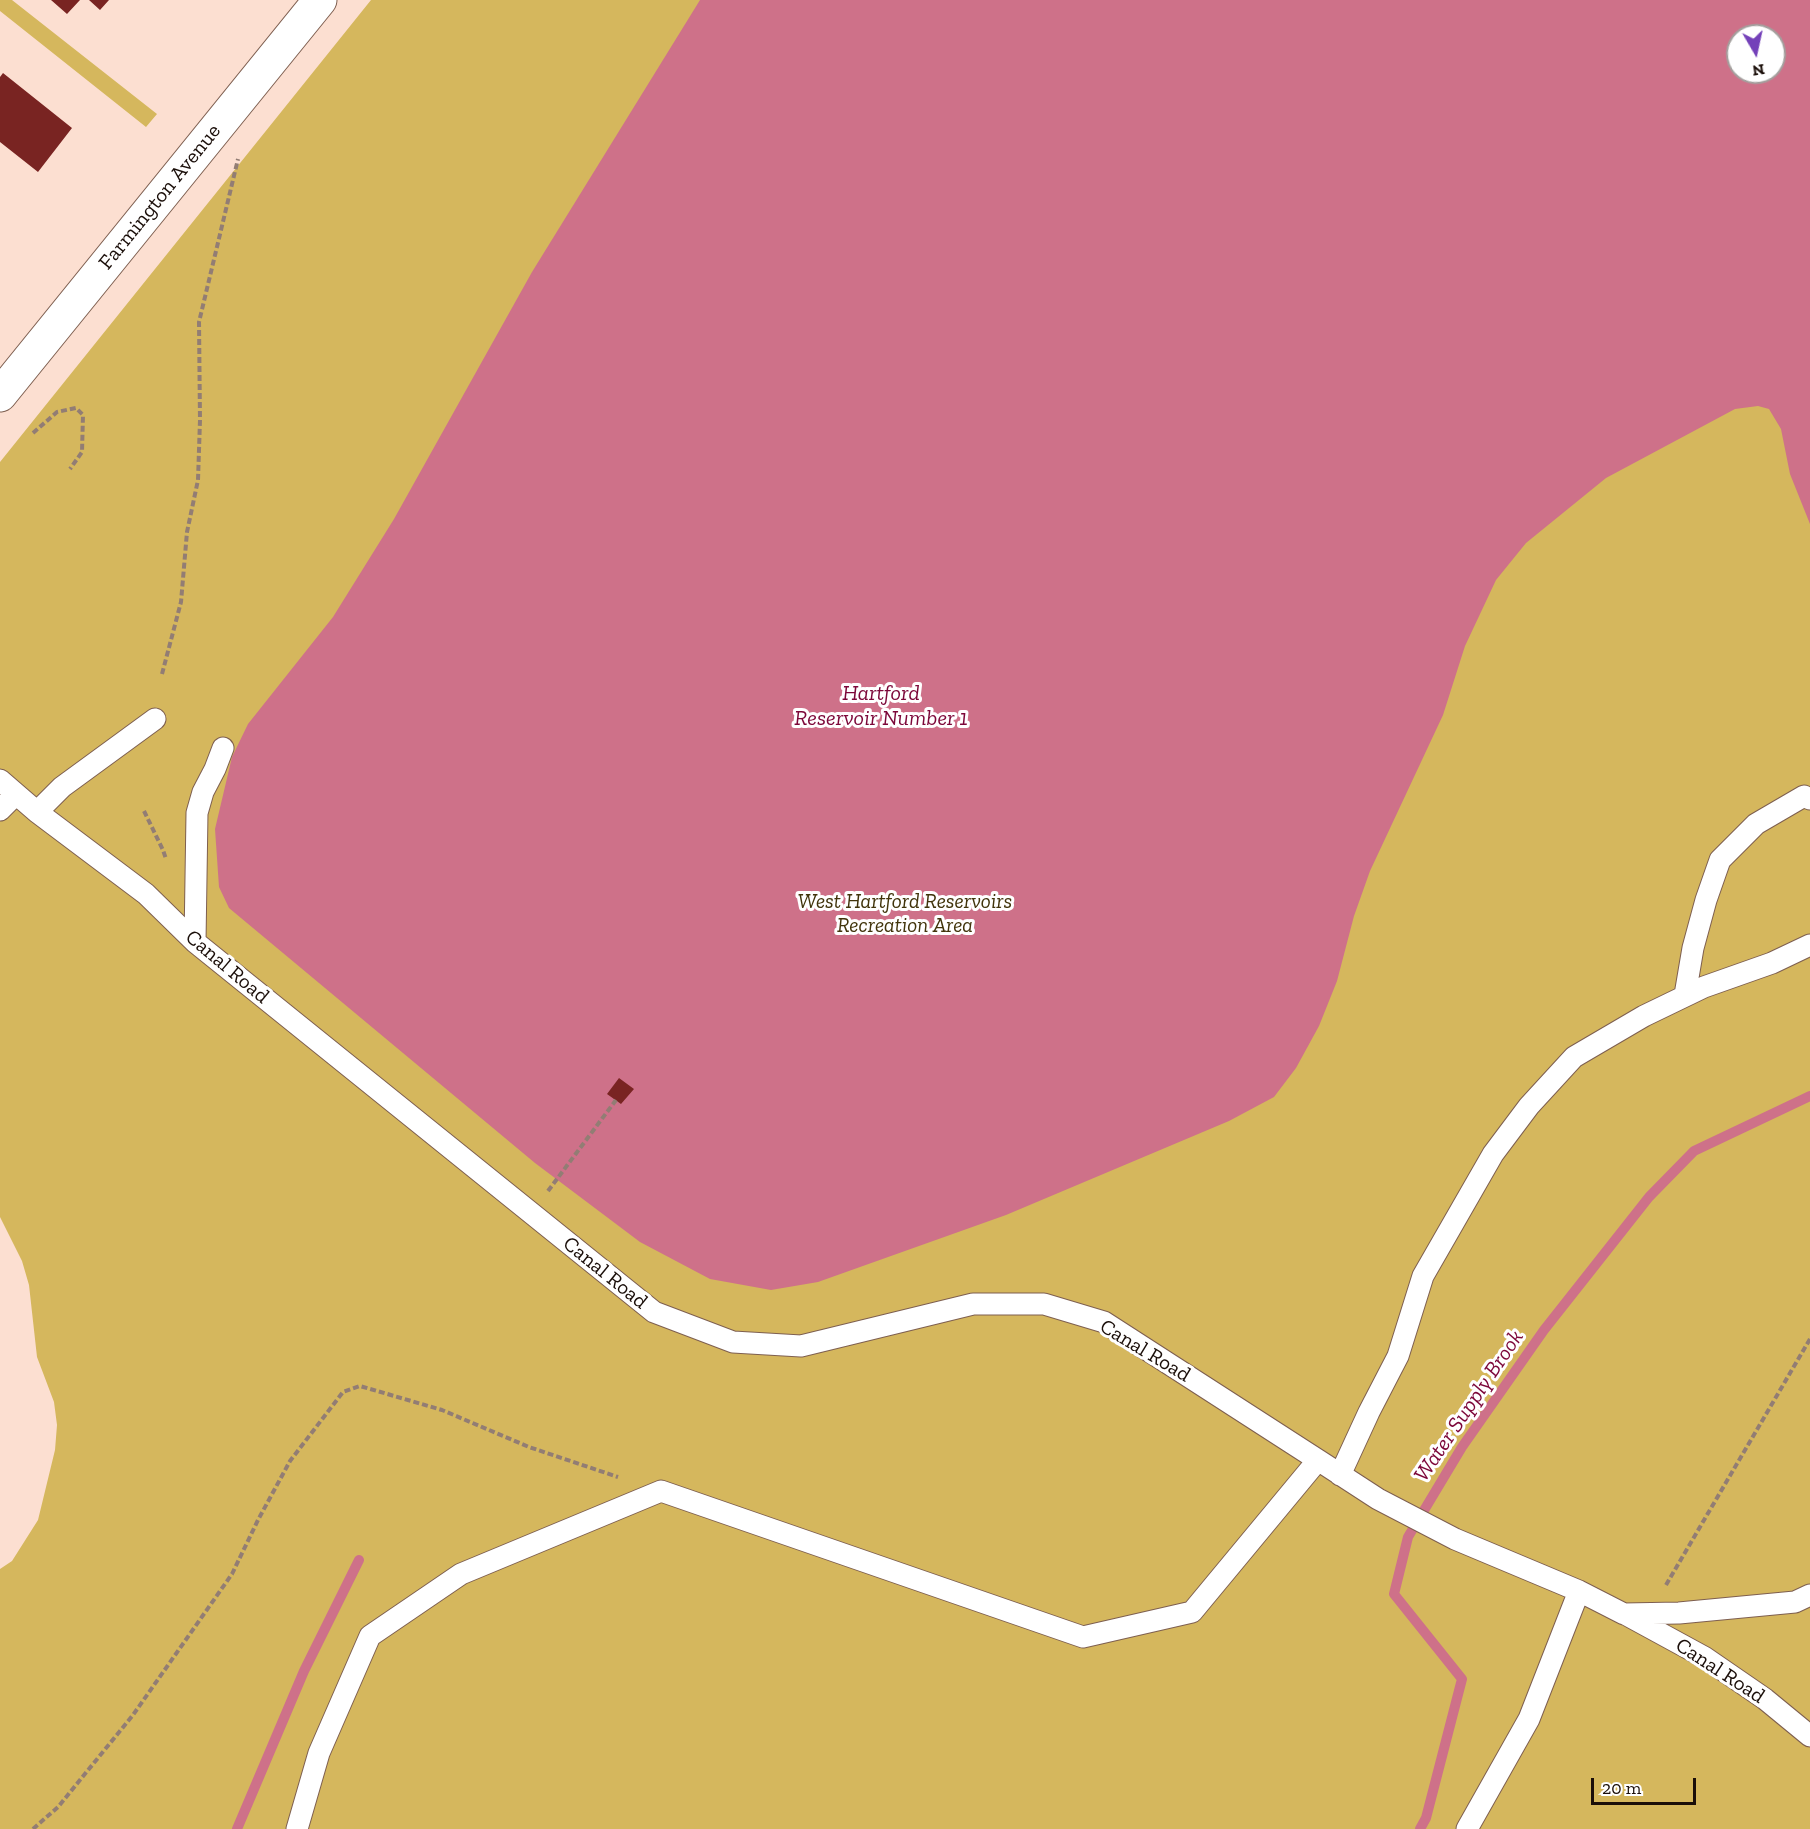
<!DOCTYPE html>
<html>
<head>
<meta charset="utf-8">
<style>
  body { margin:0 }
  #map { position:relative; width:1810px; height:1829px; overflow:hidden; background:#fcdfd1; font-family:"Zilla Slab",serif }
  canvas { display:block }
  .north { position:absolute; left:1726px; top:24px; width:60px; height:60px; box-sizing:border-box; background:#fff; border:2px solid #a39f9d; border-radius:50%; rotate:171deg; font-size:16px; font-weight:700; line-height:24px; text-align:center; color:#1a0e09 }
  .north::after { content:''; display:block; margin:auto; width:21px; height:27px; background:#7441b9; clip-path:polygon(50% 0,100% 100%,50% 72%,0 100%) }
  .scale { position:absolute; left:1591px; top:1778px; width:105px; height:27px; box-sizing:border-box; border:3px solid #1a0e09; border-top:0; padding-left:8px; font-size:18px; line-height:21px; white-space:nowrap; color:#1a0e09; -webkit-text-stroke:4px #fff; paint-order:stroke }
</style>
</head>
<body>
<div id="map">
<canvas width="1810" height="1829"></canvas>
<div class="north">N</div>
<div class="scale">20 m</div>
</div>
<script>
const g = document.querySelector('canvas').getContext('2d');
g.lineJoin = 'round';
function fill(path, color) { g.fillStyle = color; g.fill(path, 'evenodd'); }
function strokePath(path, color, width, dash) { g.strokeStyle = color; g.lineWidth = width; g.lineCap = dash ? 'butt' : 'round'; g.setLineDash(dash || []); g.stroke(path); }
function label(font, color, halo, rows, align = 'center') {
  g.font = font + ' "Zilla Slab",serif'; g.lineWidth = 6; g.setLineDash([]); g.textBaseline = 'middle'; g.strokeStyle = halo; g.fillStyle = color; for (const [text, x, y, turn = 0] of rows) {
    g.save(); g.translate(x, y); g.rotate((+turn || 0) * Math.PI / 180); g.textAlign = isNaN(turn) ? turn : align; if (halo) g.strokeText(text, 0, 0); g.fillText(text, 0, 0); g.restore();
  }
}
const green = new Path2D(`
  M0,0H12L157,114L146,127L0,11Z
  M371,0H1810V1829H0V1569L12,1561L38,1520L55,1450L57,1425L54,1402L37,1357L29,1285L22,1261L0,1217V462ZM1738,36H1774V72H1738Z`);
const water = new Path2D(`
  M700,0H1810V524L1790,474L1781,429L1769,409L1758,406L1735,409L1606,478L1526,543L1496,580L1465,646L1443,715L1370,871L1354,916L1337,981L1319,1026L1296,1068L1274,1097L1229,1121L1006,1215L818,1282L771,1290L710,1279L640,1242L535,1163L229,908L219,887L215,829L232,757L248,724L333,617L394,519L532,272ZM1738,36H1774V72H1738Z`);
const stream = new Path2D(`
  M237,1829L304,1671L359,1560
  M1420,1829L1426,1818L1462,1679L1394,1594L1408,1537L1462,1447L1544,1330L1649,1197L1694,1151L1810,1096`);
const building = new Path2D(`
  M51,0H80L67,14Z
  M89,0H109L100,10Z
  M3,73L72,128L38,172L0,142V77Z
  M619,1078L634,1089L621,1104L607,1094Z`);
const path = new Path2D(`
  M33,433L57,412L76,408L83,415L82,452L70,469
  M162,674L181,602L187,532L198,480L200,420L199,322L238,159
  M144,811L163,850L166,859
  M548,1191L616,1100
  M1666,1585L1810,1339
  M33,1829L58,1807L133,1715L232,1574L258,1520L290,1461L343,1392L360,1386L442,1410L529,1447L618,1477`);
const service = new Path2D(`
  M0,780L37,812L146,894L195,942L654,1312L733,1342L801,1346L973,1304H1044L1104,1322L1318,1460
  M0,810L16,794
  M37,812L62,787L155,719
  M195,942L197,813L203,792L215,769L223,748
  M1685,995L1693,948L1706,900L1720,860L1756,824L1804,796L1810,799
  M1340,1475L1369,1412L1398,1356L1423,1276L1493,1154L1529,1106L1574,1057L1644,1016L1704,987L1772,963L1810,945
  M1625,1614L1704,1657L1765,1699L1810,1736
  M297,1829L319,1753L370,1636L461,1574L661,1491L1083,1637L1192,1612L1318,1460L1378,1499L1455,1539L1579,1591L1624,1614L1679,1613L1795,1602L1810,1595
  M1467,1829L1529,1719L1579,1591`);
const primary = new Path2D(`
  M0,395L320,0`);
const streetNames = [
  ["Farmington Avenue",160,197,-51],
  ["Canal Road",227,967,40],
  ["Canal Road",605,1273,39],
  ["Canal Road",1145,1351,31],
  ["Canal Road",1720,1671,33]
];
const parkNames = [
  ["West Hartford Reservoirs",905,902],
  ["Recreation Area",905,926]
];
const waterNames = [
  ["Hartford",881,694],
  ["Reservoir Number 1",881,719],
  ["Water Supply Brook",1469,1406,-56]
];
fill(green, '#d5b75d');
fill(water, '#ce7189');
strokePath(stream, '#ce7189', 10);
fill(building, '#792422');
strokePath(service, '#7e5f50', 23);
strokePath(primary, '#7e5f50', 35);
strokePath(path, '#927d74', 4, [6, 3]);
strokePath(service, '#fff', 21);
strokePath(primary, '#fff', 33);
label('21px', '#1a0e09', '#fff', streetNames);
label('italic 21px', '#41340b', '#fff', parkNames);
label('italic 22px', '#7c0739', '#fff', waterNames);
</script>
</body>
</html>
